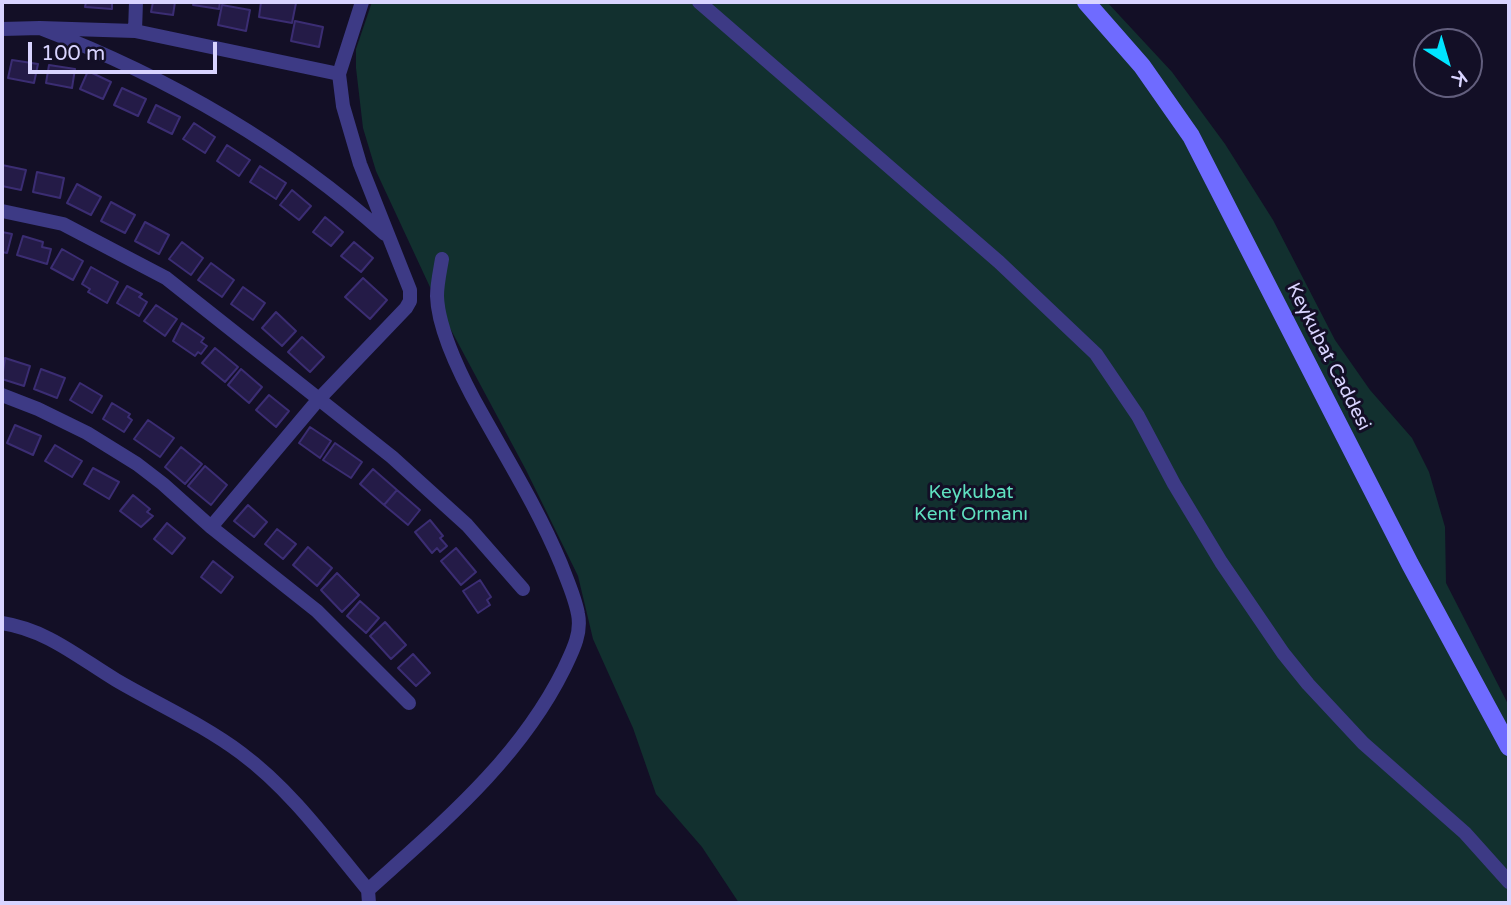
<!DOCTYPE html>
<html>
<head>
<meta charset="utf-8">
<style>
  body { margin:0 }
  #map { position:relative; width:1511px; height:905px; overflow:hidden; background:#130f26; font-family:"Varela Round",sans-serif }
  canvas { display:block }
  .frame { position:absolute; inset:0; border:4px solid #d9d4ff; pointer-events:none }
  .north { position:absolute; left:1413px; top:28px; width:70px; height:70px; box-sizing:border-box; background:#130f26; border:2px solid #625e7d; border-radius:50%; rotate:143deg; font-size:19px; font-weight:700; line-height:28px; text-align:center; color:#d9d4ff }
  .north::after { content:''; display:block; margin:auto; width:24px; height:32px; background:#00e5ff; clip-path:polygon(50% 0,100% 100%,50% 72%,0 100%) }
  .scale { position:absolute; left:28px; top:42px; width:189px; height:32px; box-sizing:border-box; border:4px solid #d9d4ff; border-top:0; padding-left:9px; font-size:21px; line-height:24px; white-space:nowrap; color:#d9d4ff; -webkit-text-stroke:5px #130f26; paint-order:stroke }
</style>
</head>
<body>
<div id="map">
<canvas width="1511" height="905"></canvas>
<div class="frame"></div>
<div class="north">K</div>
<div class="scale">100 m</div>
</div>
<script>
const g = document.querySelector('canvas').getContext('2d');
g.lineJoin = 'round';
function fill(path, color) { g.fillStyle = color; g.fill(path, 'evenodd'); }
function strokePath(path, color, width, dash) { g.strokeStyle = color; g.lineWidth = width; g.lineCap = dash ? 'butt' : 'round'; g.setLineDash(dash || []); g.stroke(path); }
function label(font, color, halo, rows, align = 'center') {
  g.font = font + ' "Varela Round",sans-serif'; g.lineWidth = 6; g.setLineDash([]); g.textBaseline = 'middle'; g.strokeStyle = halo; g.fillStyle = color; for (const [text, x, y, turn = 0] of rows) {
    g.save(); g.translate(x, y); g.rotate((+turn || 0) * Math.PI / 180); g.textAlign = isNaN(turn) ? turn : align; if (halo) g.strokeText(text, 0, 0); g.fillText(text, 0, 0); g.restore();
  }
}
const green = new Path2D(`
  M372,2H1107L1172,72L1225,144L1273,220L1335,340L1370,390L1412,438L1429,472L1445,527L1446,583L1509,706V903H739L702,847L656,794L633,728L593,639L578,576L526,470L443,315L376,171L363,128L356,68V49Z`);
const building = new Path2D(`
  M86,2H112V9L85,7Z
  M153,2H175L173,15L151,12Z
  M194,2H220L219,9L193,5Z
  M261,2L296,3L292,23L259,17Z
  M222,5L250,10L246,31L218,25Z
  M295,21L323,27L319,47L291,41Z
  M12,60L38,64L34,83L8,78Z
  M49,65L75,69L72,88L46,83Z
  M88,71L111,82L103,99L80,89Z
  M122,88L146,99L138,116L114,105Z
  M156,105L180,117L172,134L148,122Z
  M194,123L215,137L205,153L183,139Z
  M227,145L250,160L239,176L217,161Z
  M2,165L26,170L21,190L2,186Z
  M260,166L286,183L276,199L250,182Z
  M37,172L64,178L60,198L33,192Z
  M77,184L101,197L91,215L67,203Z
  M292,190L311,206L299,220L280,205Z
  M111,202L135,215L125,233L101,221Z
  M325,217L343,232L331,246L313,232Z
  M145,222L169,235L159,254L135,241Z
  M2,232L12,234L7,253L2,252Z
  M23,236L43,242L42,247L51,249L47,264L17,255Z
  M182,242L203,258L191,275L169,259Z
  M354,242L373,258L361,272L341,256Z
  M62,249L83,261L73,280L51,268Z
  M211,263L234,280L222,297L198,280Z
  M91,267L118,282L107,303L88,292L90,289L82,284Z
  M363,278L387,300L370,319L345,297Z
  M127,286L142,294L139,297L147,302L139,316L117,303Z
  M243,287L265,303L253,320L231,304Z
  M156,305L177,319L165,336L144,321Z
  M276,312L296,331L282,346L262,328Z
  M182,323L204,338L201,342L207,346L201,354L198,352L195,356L173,341Z
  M302,337L324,357L310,372L288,352Z
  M215,348L238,367L225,382L202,363Z
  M5,358L30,366L24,386L2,379Z
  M41,369L65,378L57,398L34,389Z
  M241,369L262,387L249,403L228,385Z
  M80,383L102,396L92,413L70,400Z
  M269,395L289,411L276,427L256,410Z
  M112,403L130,414L128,417L132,420L124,432L103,419Z
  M148,420L174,438L160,457L134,439Z
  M15,425L41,436L33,455L7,443Z
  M310,427L331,441L320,458L299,443Z
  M335,443L362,462L351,478L323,460Z
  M55,445L82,461L72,477L45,461Z
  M181,447L202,464L185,484L165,467Z
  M205,466L227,485L211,505L188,486Z
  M93,468L119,482L109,499L84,484Z
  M373,469L397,490L384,505L360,484Z
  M397,490L420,510L408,525L384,505Z
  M133,495L150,509L147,512L153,516L141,527L120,511Z
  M248,505L267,522L254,537L234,521Z
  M430,520L443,536L440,538L447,546L440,552L437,548L432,553L415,532Z
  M167,523L185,538L172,554L154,539Z
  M277,529L296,544L283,559L265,544Z
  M308,547L332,568L317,586L293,565Z
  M456,548L476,572L461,585L441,561Z
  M213,561L233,577L221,593L201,577Z
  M337,573L359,595L342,612L321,590Z
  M480,580L491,597L487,600L490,605L478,613L463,591Z
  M360,601L379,618L366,633L347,616Z
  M385,622L406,645L391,659L370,636Z
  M413,654L430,673L416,686L398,668Z`);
const street = new Path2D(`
  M699,2L999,262L1096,354L1138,416L1174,484L1221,562L1283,653L1308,684L1363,743L1465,833L1509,882
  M40,28C168,77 283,143 385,234
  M2,29L40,28L135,31L339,74
  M135,31L136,2
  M2,211L63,224L166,278L392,457L467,525L523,589
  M2,395L38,409L87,433L137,464L163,484L211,527L317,611L409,703
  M211,527L318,400L406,308L410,301V290L360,164L343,106L339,74L362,2
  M2,623C47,630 78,657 116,680C157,704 202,724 241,753C291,790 329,843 368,890
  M369,903L368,890C441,824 519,760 564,669C572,652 582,634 578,614C575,597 567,580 561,564C539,511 510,464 482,414C465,384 438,331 437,296C437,284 440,271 442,259`);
const secondary = new Path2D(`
  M1086,2L1142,66L1191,136L1410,564L1509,747`);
const streetNames = [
  ["Keykubat Caddesi",1328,357,63]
];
const parkNames = [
  ["Keykubat",971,493],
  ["Kent Ormanı",971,515]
];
fill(green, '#12302f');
fill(building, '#241b47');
strokePath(building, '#3b2d73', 2);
strokePath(street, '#3d3a85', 14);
strokePath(secondary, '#6f6bff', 18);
label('19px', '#d9d4ff', '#130f26', streetNames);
label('19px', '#5fe0c0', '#130f26', parkNames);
</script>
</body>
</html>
